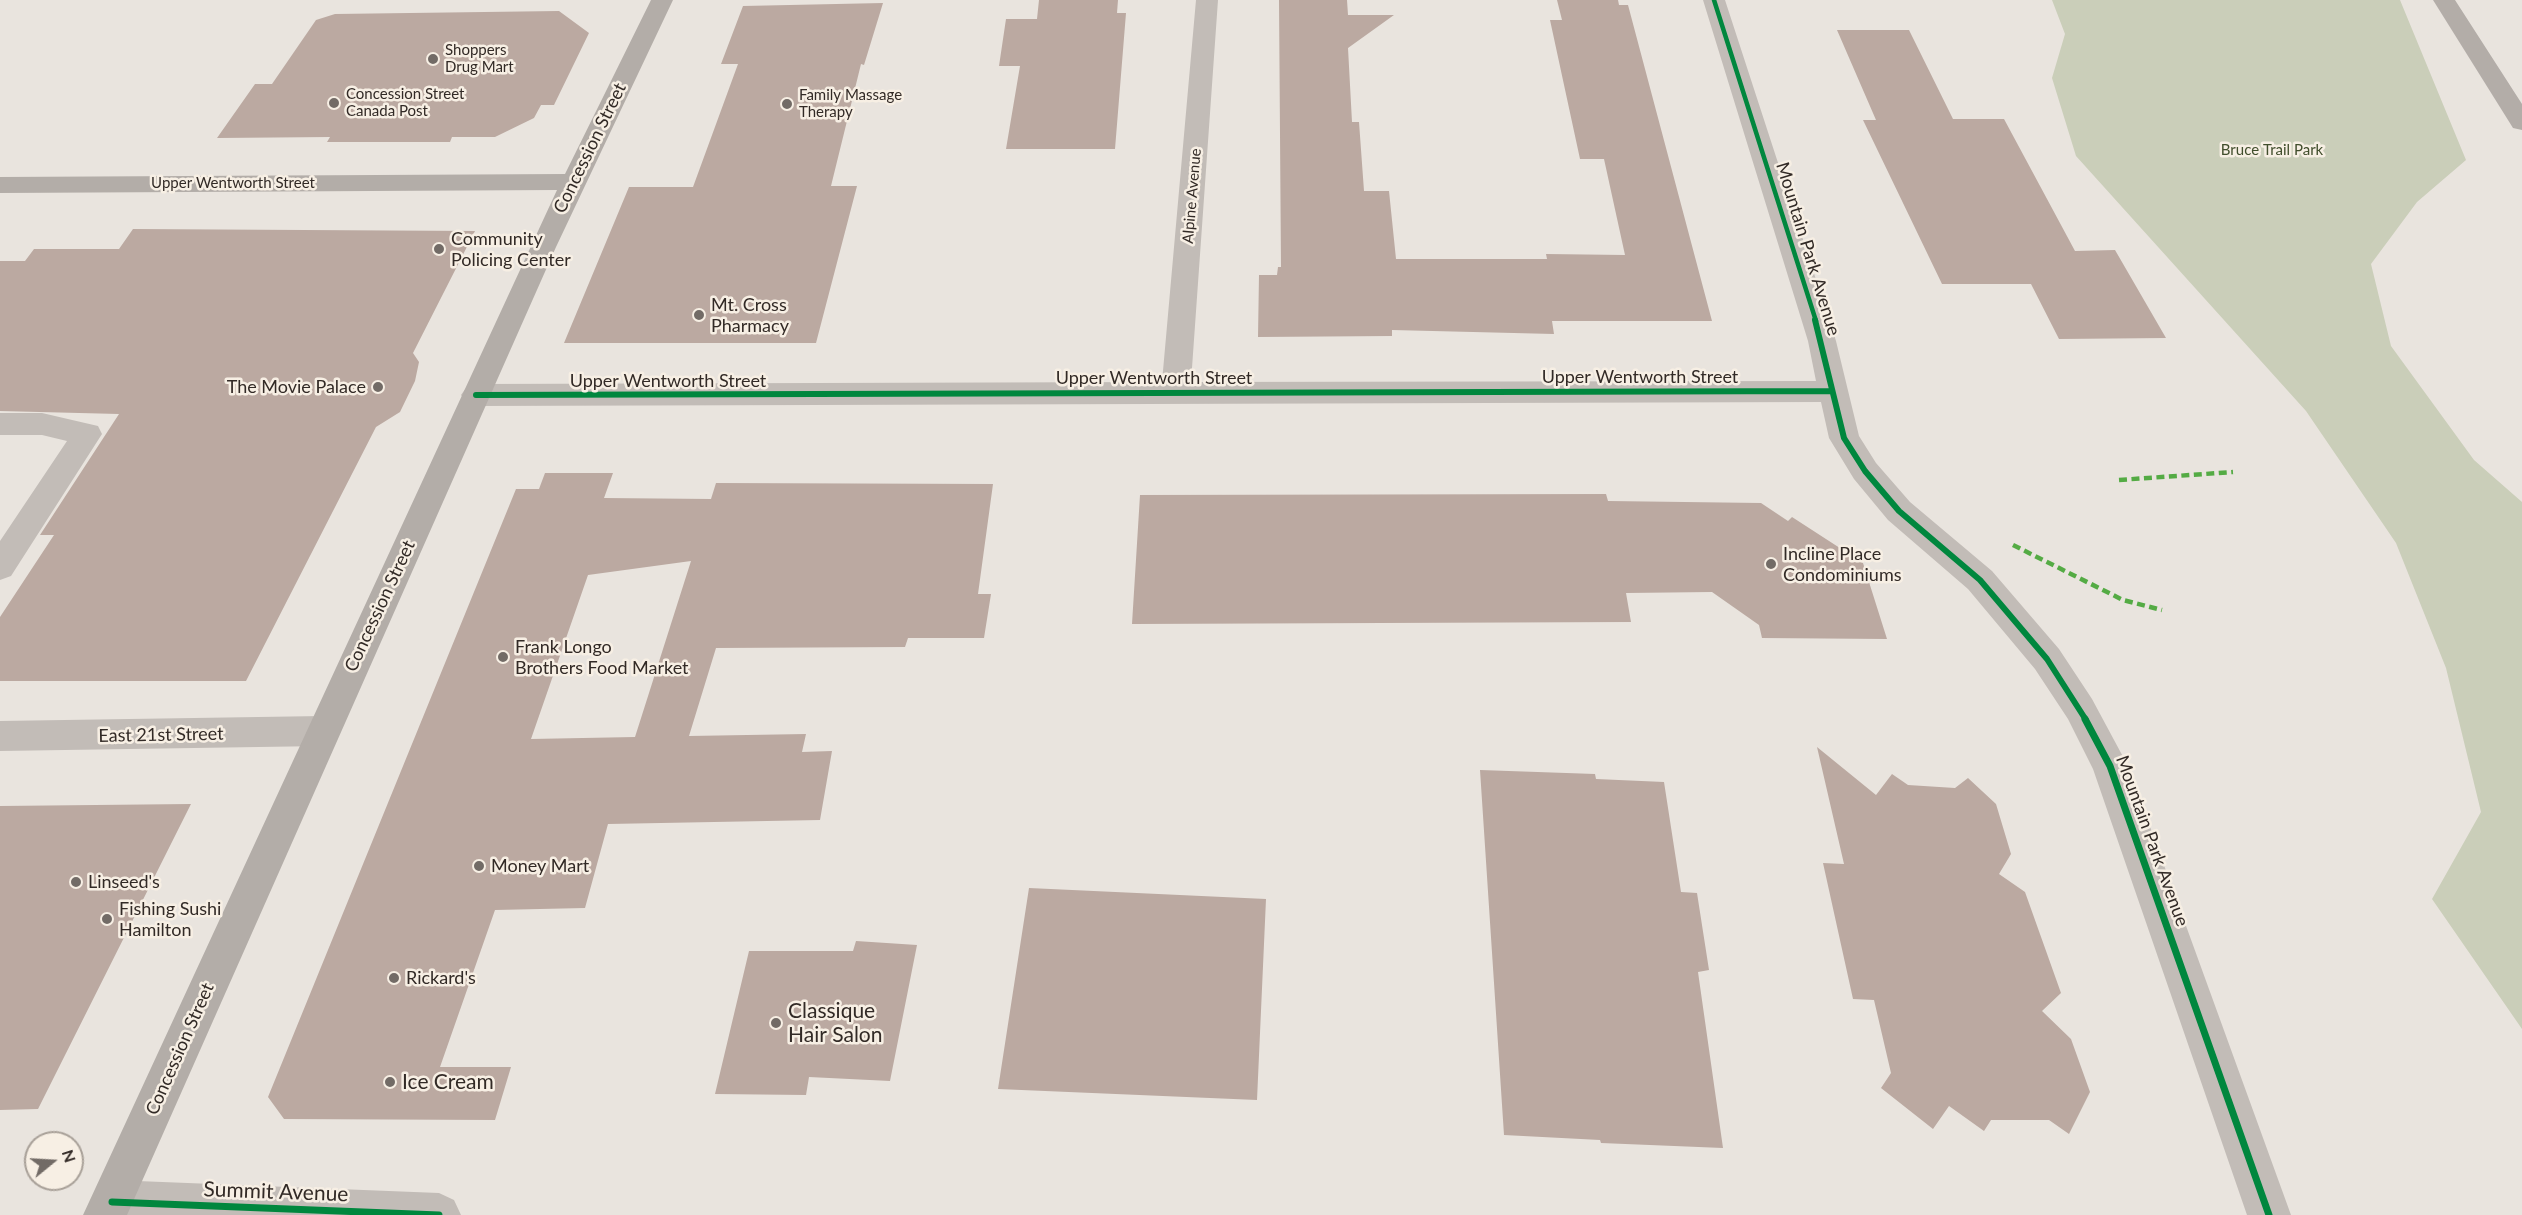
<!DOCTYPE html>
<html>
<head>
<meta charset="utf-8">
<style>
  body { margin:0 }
  #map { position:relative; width:2522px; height:1215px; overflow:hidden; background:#e9e4de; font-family:Lato,sans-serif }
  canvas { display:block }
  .north { position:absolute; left:24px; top:1131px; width:60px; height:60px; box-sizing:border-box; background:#f7efe4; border:2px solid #a8a098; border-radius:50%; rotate:72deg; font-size:16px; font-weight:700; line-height:24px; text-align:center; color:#322a26 }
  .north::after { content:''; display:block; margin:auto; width:21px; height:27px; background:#726b66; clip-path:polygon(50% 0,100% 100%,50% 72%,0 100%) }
</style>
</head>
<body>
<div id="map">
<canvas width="2522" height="1215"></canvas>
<div class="north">N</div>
</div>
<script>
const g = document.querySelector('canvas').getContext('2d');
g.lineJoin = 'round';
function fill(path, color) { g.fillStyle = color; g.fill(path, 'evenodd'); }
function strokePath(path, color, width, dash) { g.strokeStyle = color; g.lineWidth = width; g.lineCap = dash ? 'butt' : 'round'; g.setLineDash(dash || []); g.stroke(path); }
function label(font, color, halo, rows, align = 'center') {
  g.font = font + ' Lato,sans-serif'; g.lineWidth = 5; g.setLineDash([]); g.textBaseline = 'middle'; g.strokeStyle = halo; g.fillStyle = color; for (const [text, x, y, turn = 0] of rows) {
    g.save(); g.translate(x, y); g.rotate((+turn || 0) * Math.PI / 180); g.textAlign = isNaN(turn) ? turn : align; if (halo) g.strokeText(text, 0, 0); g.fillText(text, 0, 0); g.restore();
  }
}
const green = new Path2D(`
  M2052,0H2400L2466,160L2417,202L2371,264L2391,346L2474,460L2522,502V1029L2432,899L2481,812L2446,668L2396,543L2306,411L2076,156L2052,78L2065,34Z`);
const building = new Path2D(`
  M1039,0H1118L1117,13H1126L1115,149H1006L1020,66H999L1006,19H1037Z
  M1279,0H1347L1348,15H1394L1348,48L1352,122H1359L1364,191H1389L1396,259H1547L1546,254L1625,255L1604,159H1580L1550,20H1562L1557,0H1618L1619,5H1628L1712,321H1552L1554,334L1392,330V336L1258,337L1259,275H1277L1278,267H1281Z
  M883,3L864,65L861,64L831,186H857L816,343H564L629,187H693L738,64H721L743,6Z
  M559,11L589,33L554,105H541L534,118L495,137H452L450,142H327L330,137L217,138L255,84H272L316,20L335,14Z
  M1837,30H1909L1953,119H2004L2075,251L2115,250L2166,338L2059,339L2031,284H1942L1863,120H1876Z
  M133,229L475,231L413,353L419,362L415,381L400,412L376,427L246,681H0V617L54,535H40L119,414L0,411V261H25L34,249H119Z
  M545,473H613L604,498L711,499L716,483L993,484L978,594H991L984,638H908L905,647L716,648L689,736L806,734L802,752L832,751L820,820L608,824L585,908L495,910L440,1067H511L495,1120L284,1119L268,1097L516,489H539ZM691,561L635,737L531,739L588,575Z
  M1606,494L1608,501L1761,503L1788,521L1792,517L1863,563L1887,639L1762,638L1759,625L1712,592L1626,593L1631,622L1132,624L1140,495Z
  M1817,747L1876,795L1892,774L1908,785L1955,788L1968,778L1996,804L2011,854L1999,874L2025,892L2061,993L2042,1011L2071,1039L2090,1092L2069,1134L2049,1120H1991L1984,1131L1949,1106L1933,1129L1881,1088L1891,1073L1874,1000L1853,999L1823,863L1844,864Z
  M1480,770L1595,774L1596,779L1664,782L1681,892L1697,893L1709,970L1698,972L1723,1148L1601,1143L1600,1140L1504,1135Z
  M191,804L38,1109L0,1110V806Z
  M1029,888L1266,899L1257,1100L998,1089Z
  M856,941L917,945L890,1081L809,1077L806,1095L715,1094L749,951H853Z`);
const lane = new Path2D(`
  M0,413H42L98,426L102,434L11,576L0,580V541L67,441L42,435H0Z`);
const street = new Path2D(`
  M1196,0H1218L1191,382L1816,381L1808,341L1703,0H1725L1836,341L1859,436L1876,463L1910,502L1992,571L2059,649L2092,699L2128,766L2291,1215H2247L2093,769L2068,719L2035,669L1968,589L1888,520L1854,479L1829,438L1821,402L476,406L466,402L461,395L466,388L476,384L1162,382Z
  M323,716L335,720L341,731L335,742L323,746L0,751V721Z
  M112,1180L439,1193L454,1200L461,1215H96L90,1202L97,1187Z`);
const secondary = new Path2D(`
  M651,0H673L556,247L127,1215H83L557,190L0,193V177L565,174Z
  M2433,0H2455L2522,104V130L2513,128Z`);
const quiet = new Path2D(`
  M2119,480L2233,472
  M2013,545L2123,600L2162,610`);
const cyclewayFar2 = new Path2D(`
  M1714,0L1816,321`);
const cyclewayFar1 = new Path2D(`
  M1815,320L1844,438L1865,471L1899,511L1980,580L2047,659L2086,720
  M476,395L1831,391`);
const cycleway = new Path2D(`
  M2085,719L2110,766L2269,1215
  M112,1202L439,1215`);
const markers = [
  [433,59,6,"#726b66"],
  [334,103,6,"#726b66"],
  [787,104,6,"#726b66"],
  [439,249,6,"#726b66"],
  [699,315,6,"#726b66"],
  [378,387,6,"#726b66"],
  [1771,564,6,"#726b66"],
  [503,657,6,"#726b66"],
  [479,866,6,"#726b66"],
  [76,882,6,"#726b66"],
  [107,919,6,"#726b66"],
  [394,978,6,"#726b66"],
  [776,1023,6,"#726b66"],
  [390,1082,6,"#726b66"]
];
const farPoinames = [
  ["Shoppers",445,50],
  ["Drug Mart",445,67],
  ["Concession Street",346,94],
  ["Canada Post",346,111],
  ["Family Massage",799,95],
  ["Therapy",799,112]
];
const farParknames = [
  ["Bruce Trail Park",2272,150]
];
const farStreetnames = [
  ["Upper Wentworth Street",233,183],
  ["Alpine Avenue",1192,196,-85]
];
const streetNames = [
  ["Concession Street",590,148,-64],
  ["Mountain Park Avenue",1808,249,73],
  ["Upper Wentworth Street",1640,377],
  ["Upper Wentworth Street",1154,378],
  ["Upper Wentworth Street",668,381],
  ["Concession Street",380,606,-65],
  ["East 21st Street",161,735,-1],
  ["Mountain Park Avenue",2152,841,70],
  ["Concession Street",180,1049,-66]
];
const poiNames = [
  ["Community",451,239],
  ["Policing Center",451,260],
  ["Mt. Cross",711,305],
  ["Pharmacy",711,326],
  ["The Movie Palace",366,387,"right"],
  ["Incline Place",1783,554],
  ["Condominiums",1783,575],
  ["Frank Longo",515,647],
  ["Brothers Food Market",515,668],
  ["Money Mart",491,866],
  ["Linseed's",88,882],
  ["Fishing Sushi",119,909],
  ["Hamilton",119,930],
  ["Rickard's",406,978]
];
const nearPoinames = [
  ["Classique",788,1011],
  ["Hair Salon",788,1035],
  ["Ice Cream",402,1082]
];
const nearStreetnames = [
  ["Summit Avenue",276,1192,2]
];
fill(green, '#caceb9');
fill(building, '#bba9a1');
fill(lane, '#c2bcb7');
fill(street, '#c2bcb7');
fill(secondary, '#b3ada8');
strokePath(quiet, '#54ab44', 4.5, [8, 4.5]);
strokePath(cyclewayFar2, '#00873e', 4.5);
strokePath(cyclewayFar1, '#00873e', 6);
strokePath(cycleway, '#00873e', 7);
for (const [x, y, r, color] of markers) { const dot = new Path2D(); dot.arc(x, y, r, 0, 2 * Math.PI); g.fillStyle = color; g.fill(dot); strokePath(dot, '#f7efe4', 2); }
label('15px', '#322a26', '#f7efe4', farPoinames, 'left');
label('15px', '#414e2c', '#f7efe4', farParknames);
label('15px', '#322a26', '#f7efe4', farStreetnames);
label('18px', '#322a26', '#f7efe4', streetNames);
label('18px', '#322a26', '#f7efe4', poiNames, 'left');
label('21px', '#322a26', '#f7efe4', nearPoinames, 'left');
label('21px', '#322a26', '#f7efe4', nearStreetnames);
</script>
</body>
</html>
